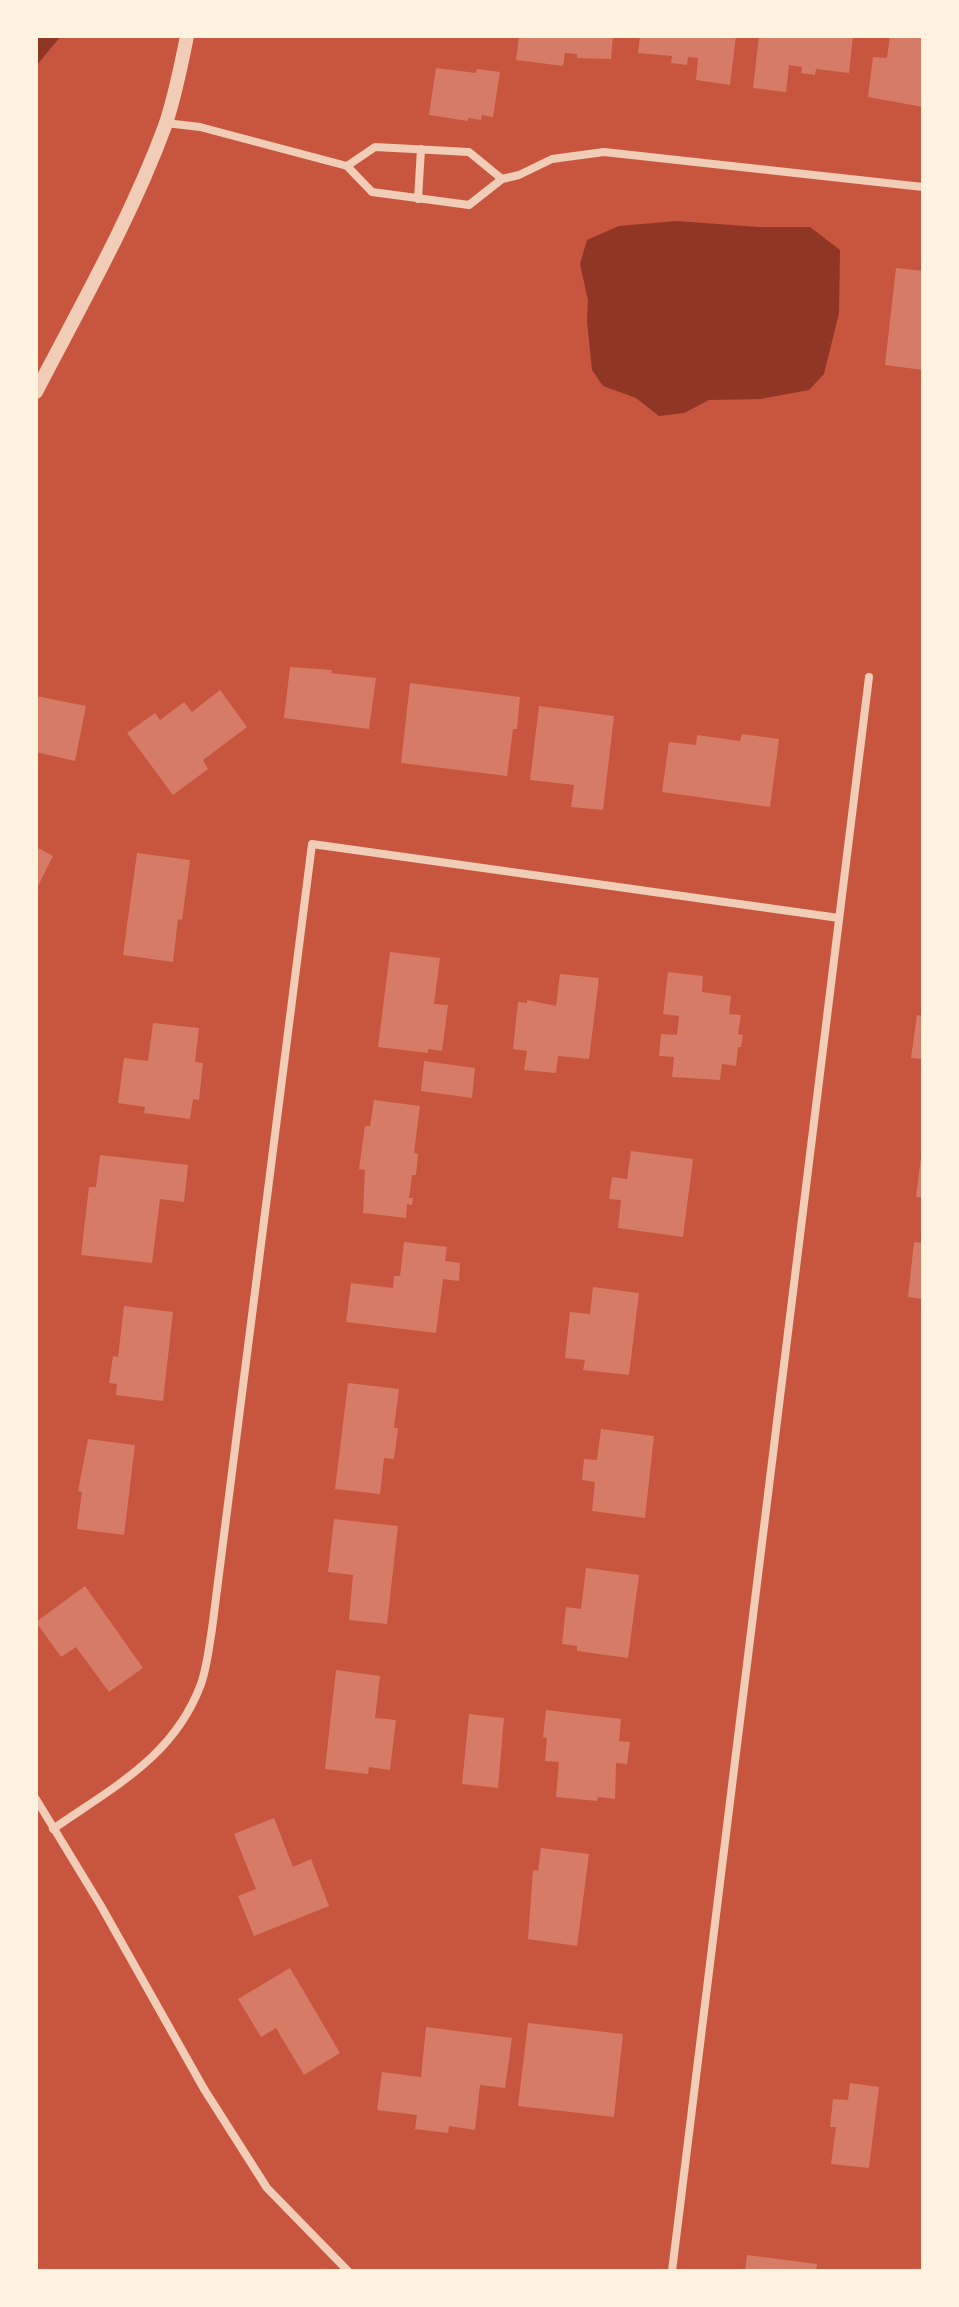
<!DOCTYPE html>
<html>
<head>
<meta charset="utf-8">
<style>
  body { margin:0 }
  #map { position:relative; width:959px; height:2307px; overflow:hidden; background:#c8553d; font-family:Cabin,sans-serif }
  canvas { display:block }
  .frame { position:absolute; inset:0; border:38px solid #fff3e0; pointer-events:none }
</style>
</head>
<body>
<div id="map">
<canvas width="959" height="2307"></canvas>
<div class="frame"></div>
</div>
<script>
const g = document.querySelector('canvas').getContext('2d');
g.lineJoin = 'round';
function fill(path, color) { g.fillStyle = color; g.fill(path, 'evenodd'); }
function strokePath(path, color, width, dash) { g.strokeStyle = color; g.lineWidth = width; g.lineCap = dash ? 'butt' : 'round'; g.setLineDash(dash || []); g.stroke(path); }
const water = new Path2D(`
  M36,36H61L36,66Z
  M677,221L758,227H810L840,250L839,313L824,374L809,390L760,399L709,400L684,413L659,416L636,398L603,386L592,370L587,321L588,300L580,264L587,240L619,226Z`);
const building = new Path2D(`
  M519,36H613L611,59L577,58V54L565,53L563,66L516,60Z
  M640,36H736L730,85L696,80L698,58L688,57L687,65L671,63L672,56L638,53Z
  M759,36H853L849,73L816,69L815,75L801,73L802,67L789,65L786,92L753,88Z
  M890,36H923V107L868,97L873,57L887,58Z
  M436,68L476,73L477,69L500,72L493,117L482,115L481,120L468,118V121L429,115Z
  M896,268L923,271V370L885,365Z
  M290,667L332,670L331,673L376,678L369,729L284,718Z
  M410,683L520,697L517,729H513L507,776L401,763Z
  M220,690L247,727L203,760L208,769L173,795L127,733L155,713L160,720L184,702L192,712Z
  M36,696L86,706L75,761L36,752Z
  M539,706L614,716L603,810L571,807L574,785L530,780Z
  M742,734L779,739L770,807L662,792L669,742L696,745L697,735L740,741Z
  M36,847L53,856L36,890Z
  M137,853L190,860L182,920L178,919L173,962L123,955Z
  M390,952L440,958L434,1004L448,1005L442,1051L428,1049V1053L378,1047Z
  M668,972L703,976L702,992L731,996L729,1014L741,1015L738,1034L743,1035L741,1047H738L736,1066L722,1064L720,1080L672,1077L674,1057L659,1056L661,1034L677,1035L679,1016L663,1014Z
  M560,974L599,978L589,1059L558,1056L556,1073L524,1070L527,1051L513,1049L518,1002L527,1003V1000L556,1006Z
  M917,1015L923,1016V1059L911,1058Z
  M153,1023L199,1028L195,1062L203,1063L199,1100L193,1099L190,1119L144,1113L145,1107L118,1103L124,1058L148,1061Z
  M424,1061L475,1068L472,1098L421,1091Z
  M374,1100L420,1106L414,1153L418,1154L416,1175H412L409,1198H413L412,1205L407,1204L406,1218L363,1213L365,1170L359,1169L365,1126H370Z
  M631,1151L693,1159L683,1237L618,1228L621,1200L609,1199L612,1177L627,1179Z
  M100,1155L188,1165L184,1202L160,1199L152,1263L81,1255L89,1187H96Z
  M921,1157H923V1198L916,1197Z
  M404,1242L447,1247L445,1261L460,1263L459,1281L443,1279L436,1333L346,1322L351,1283L393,1288L394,1276H400Z
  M914,1242L923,1243V1299L908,1297Z
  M593,1287L639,1293L629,1375L583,1370L585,1360L565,1358L570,1312L590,1314Z
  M124,1306L173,1312L163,1401L116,1395L117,1384L109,1383L113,1356L118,1357Z
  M348,1383L399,1389L394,1428H398L394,1459L384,1458L380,1494L335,1489Z
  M601,1429L654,1436L645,1518L592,1511L595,1482L582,1480L584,1459L597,1460Z
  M88,1439L135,1445L124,1535L77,1529L82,1492L78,1491Z
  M334,1519L398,1526L387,1624L349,1620L353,1575L328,1572Z
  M586,1568L639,1575L628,1658L577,1651V1646L562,1644L566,1607L581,1609Z
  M85,1586L143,1668L109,1692L76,1647L61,1657L36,1622Z
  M336,1670L380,1676L375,1718L396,1720L390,1770L369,1767L368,1774L325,1769Z
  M546,1710L621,1719L619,1741L630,1742L627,1764L616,1763L615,1799L598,1797L597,1801L556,1797L559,1762L545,1761L547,1738L543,1737Z
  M469,1714L504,1718L498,1788L462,1784Z
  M274,1818L293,1867L311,1859L329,1906L254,1936L238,1896L256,1889L234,1834Z
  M541,1848L589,1854L577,1946L528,1939L533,1870L538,1871Z
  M290,1968L340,2053L304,2075L276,2028L261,2037L238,1999Z
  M528,2023L623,2034L614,2117L518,2106Z
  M426,2027L512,2038L505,2088L480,2085L475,2130L449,2126L448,2133L415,2129L417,2115L377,2110L382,2072L421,2077Z
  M850,2083L879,2087L869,2168L831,2164L836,2127H830L833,2099L848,2100Z
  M747,2255L817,2264L816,2271H745Z`);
const minor = new Path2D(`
  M166,123L200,127L347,166L372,192L469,205L502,179L519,175L552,159L604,152L923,187
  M347,166L375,147L469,152L502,179
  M418,199L421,149
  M36,1799L101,1906L204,2089L267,2188L348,2271
  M53,1829C113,1787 174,1757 201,1684C207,1667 209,1647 212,1629L312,844L839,918
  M672,2271L869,677`);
const tertiary = new Path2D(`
  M36,392C81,305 131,218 165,126C175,97 181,66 187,36`);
fill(water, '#8f3625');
fill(building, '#d67c66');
strokePath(minor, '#f1ccb7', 8);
strokePath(tertiary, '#f1ccb7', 14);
</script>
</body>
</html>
